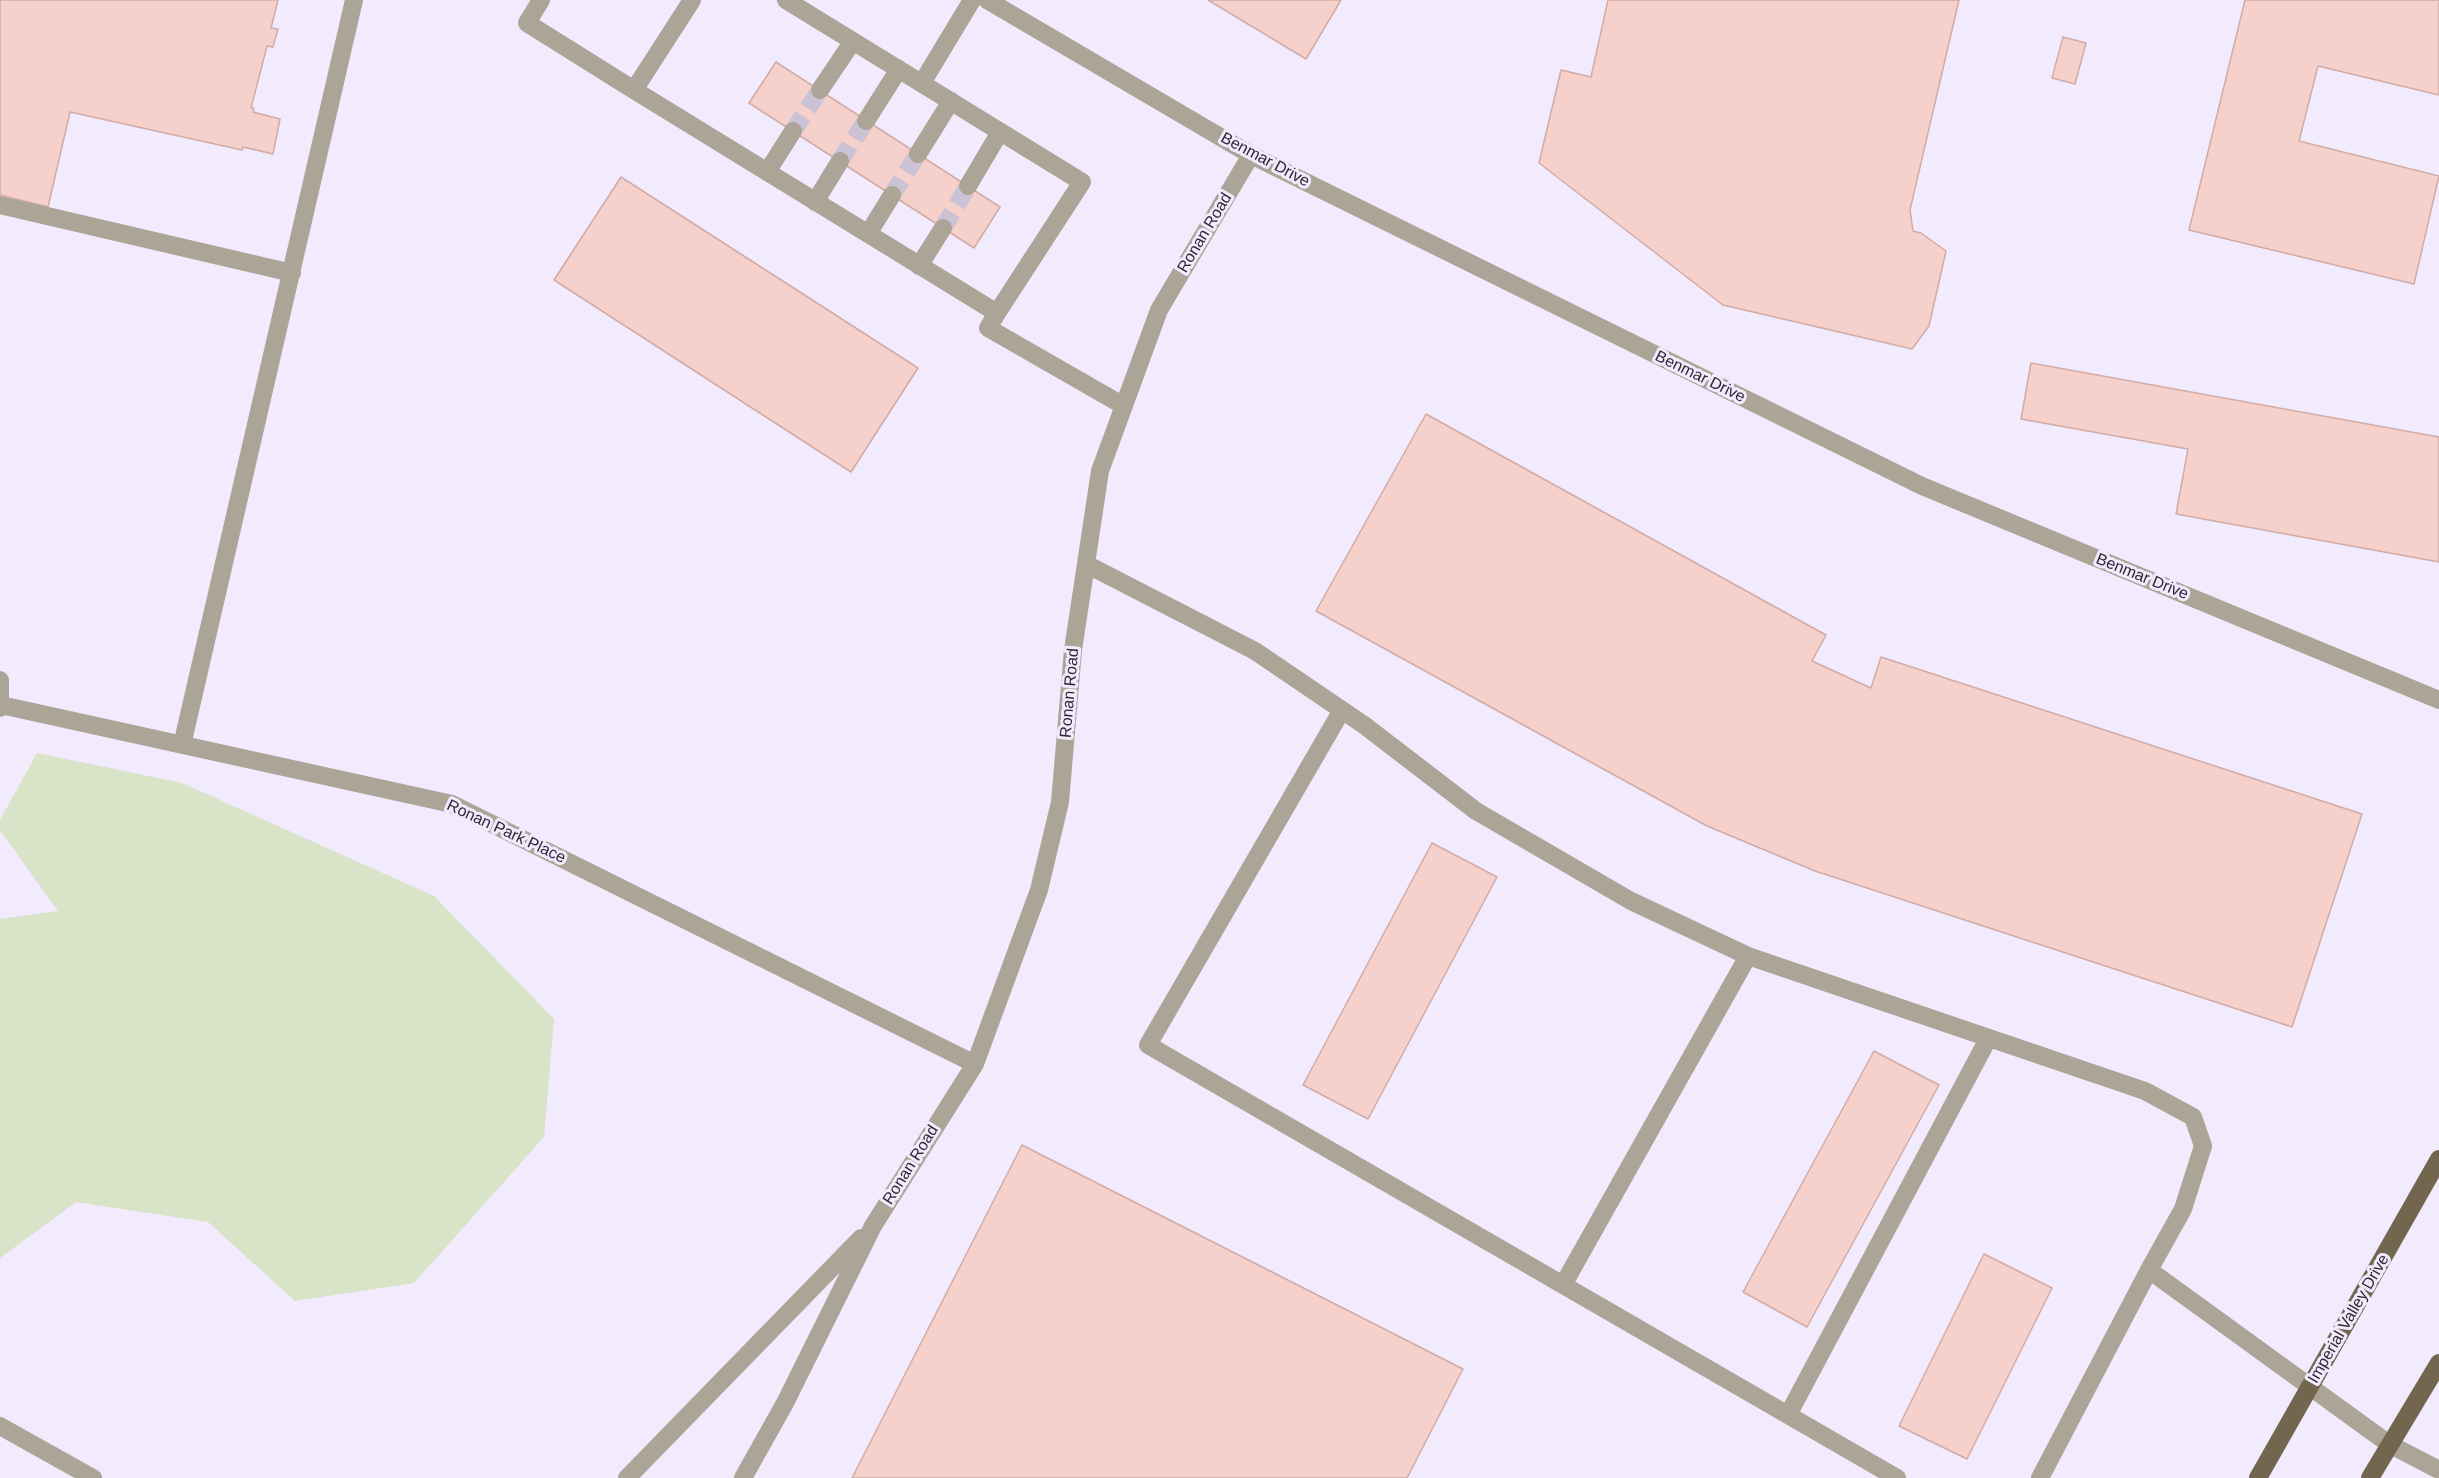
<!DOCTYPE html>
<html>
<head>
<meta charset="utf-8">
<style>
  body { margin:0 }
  canvas { display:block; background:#f2eafd }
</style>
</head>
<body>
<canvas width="2439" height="1478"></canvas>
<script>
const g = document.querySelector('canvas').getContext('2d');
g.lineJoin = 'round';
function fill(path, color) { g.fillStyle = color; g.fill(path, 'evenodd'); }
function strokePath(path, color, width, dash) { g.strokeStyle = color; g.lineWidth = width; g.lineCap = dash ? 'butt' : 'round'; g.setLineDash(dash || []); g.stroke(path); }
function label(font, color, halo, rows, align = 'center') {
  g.font = font + ' Helvetica,sans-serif'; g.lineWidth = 6; g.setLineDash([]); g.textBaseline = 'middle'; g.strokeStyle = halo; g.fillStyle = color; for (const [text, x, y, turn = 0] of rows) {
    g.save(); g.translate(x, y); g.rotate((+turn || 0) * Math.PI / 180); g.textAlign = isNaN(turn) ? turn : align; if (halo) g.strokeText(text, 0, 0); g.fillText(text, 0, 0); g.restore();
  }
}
const green = new Path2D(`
  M37,753L182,783L434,896L554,1019L544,1137L414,1283L295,1301L208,1222L76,1202L0,1258V919L58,911L0,830V820Z`);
const building = new Path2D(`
  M0,0H278L271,28L278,29L273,47L267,46L251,108H254L253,112L280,119L273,154L243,147L242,150L70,112L48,207L0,195Z
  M1208,0H1341L1306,59Z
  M1608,0H1959L1910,210L1913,231L1921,233L1946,251L1929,326L1912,349L1723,305L1539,163L1561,70L1591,77Z
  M2245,0H2439V95L2318,66L2299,141L2439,176L2414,284L2189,230Z
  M2063,37L2086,43L2075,84L2052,78Z
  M776,62L1000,207L974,248L749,103Z
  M621,177L918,368L851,472L554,280Z
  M2031,363L2439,437V562L2176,514L2188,449L2021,419Z
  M1426,414L1826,635L1812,661L1871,688L1881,657L2362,814L2292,1027L1815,871L1707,826L1316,611Z
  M1432,843L1497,877L1368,1119L1303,1085Z
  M1874,1051L1939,1085L1807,1327L1743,1292Z
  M1022,1145L1463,1369L1407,1478H852Z
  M1984,1254L2052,1288L1967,1459L1899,1426Z`);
const minorTunnel = new Path2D(`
  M793,131L820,90
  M840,161L866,121
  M892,195L918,154
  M943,228L968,186`);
const minor = new Path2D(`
  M541,0L527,23L634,90
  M692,0L634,90L997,313L988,328L1124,406
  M786,0L1082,182L997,313
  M987,0L1251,155L1922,486L2439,700
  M922,83L972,0
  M820,90L853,41
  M866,121L899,69
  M918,154L951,101
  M767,172L793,131
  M968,186L1000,132
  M815,202L840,161
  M0,205L292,273
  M868,234L892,195
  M919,266L943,228
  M1086,564L1255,651L1364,725L1476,811L1631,901L1748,956L2145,1091L2193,1117L2203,1146L2183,1209L2149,1270L2389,1444L2439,1470
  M0,680V708
  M1,705L452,804L975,1064
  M1342,710L1148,1045L1897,1478
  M182,745L354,0
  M1563,1285L1748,956
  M1788,1415L1988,1039
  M0,1426L93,1478
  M627,1478L861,1238
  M743,1478L785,1403L873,1226L975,1064L1039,890L1060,802L1073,650L1100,471L1159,310L1251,155
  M2040,1478L2149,1270`);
const major = new Path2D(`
  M2258,1478L2439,1159
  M2370,1478L2439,1363`);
const streetNames = [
  ["Benmar Drive",1265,160,28],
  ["Ronan Road",1205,233,-59],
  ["Benmar Drive",1700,377,26],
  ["Benmar Drive",2142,577,22],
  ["Ronan Road",1070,693,-85],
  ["Ronan Park Place",506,832,25],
  ["Ronan Road",911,1165,-58],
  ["Imperial Valley Drive",2349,1319,-60]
];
fill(green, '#d8e3c8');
fill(building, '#f6d0ca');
strokePath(building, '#d1aba6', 1.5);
strokePath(minorTunnel, '#cbc3d5', 18, [18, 9]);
strokePath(minor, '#aba497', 18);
strokePath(major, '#73664f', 18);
label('16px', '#2d2833', '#f2eafd', streetNames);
</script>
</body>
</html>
